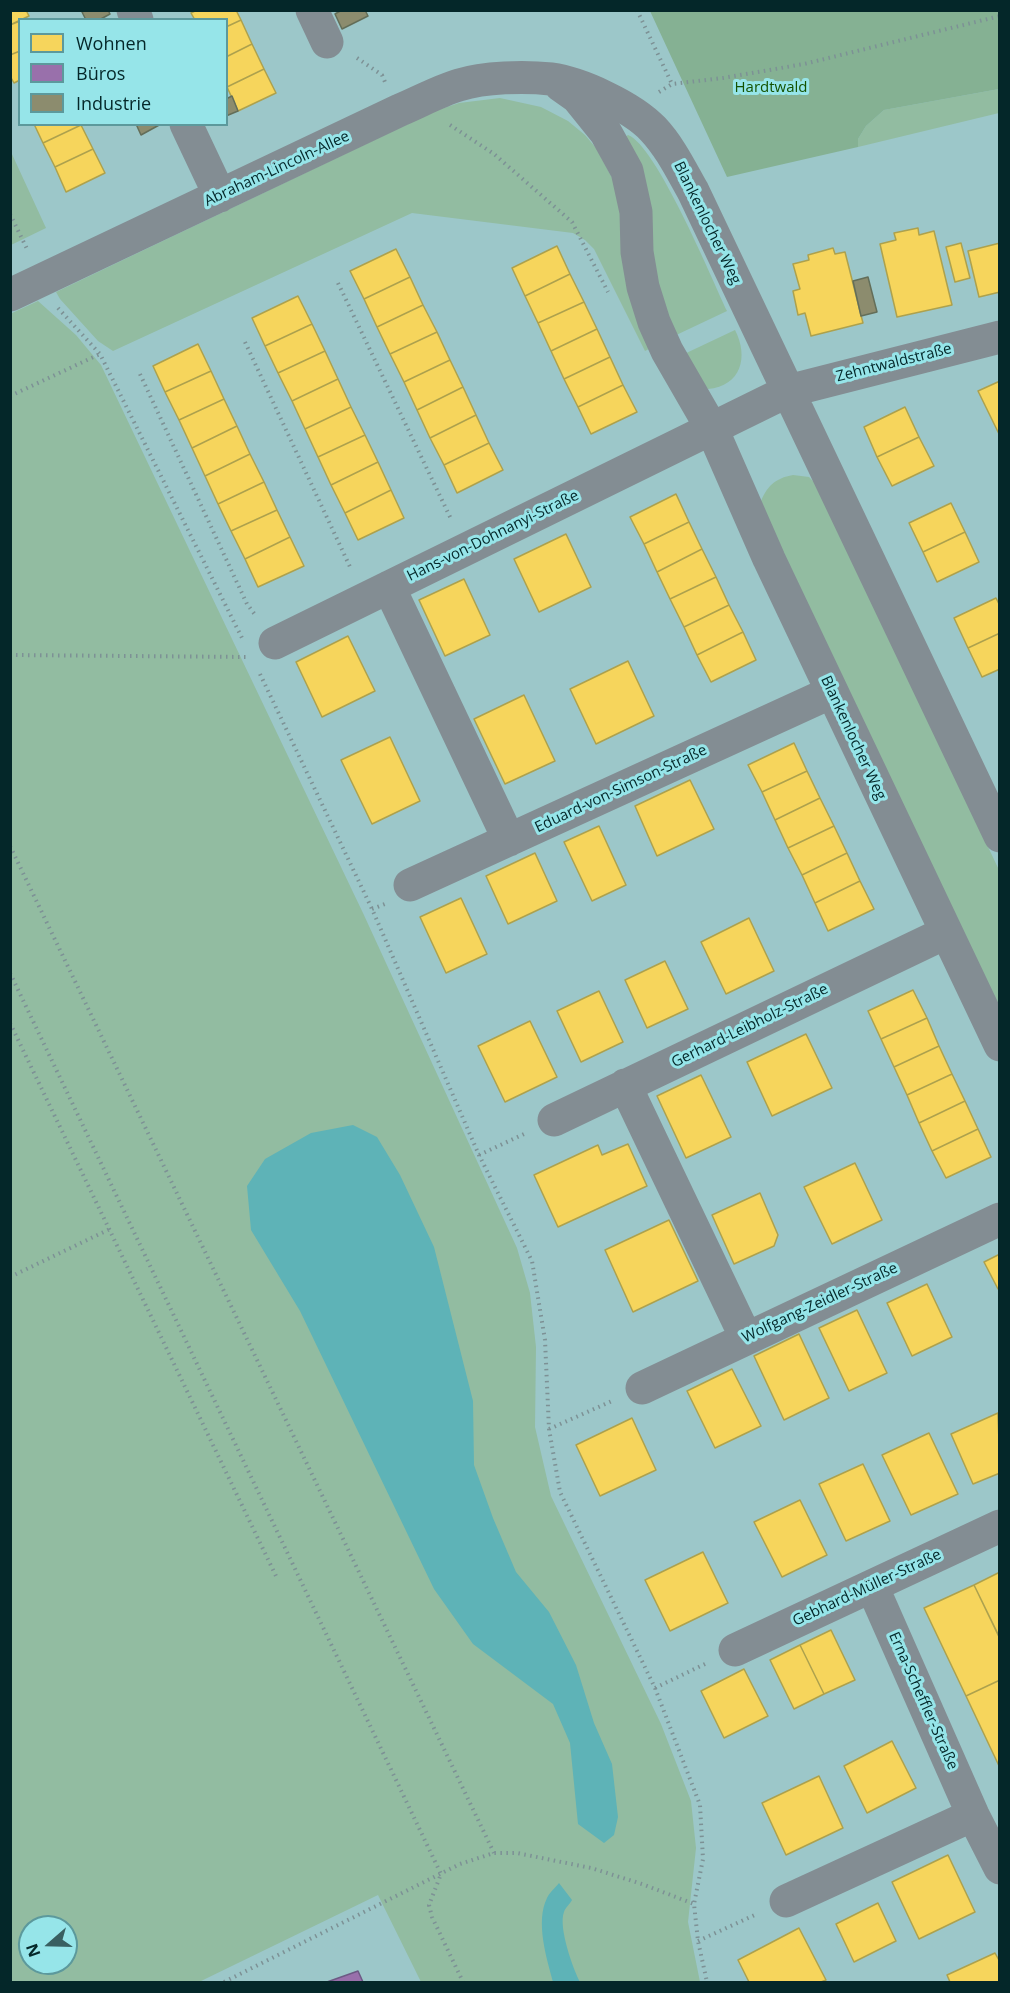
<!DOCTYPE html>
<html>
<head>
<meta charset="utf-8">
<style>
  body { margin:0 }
  #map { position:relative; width:1010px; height:1993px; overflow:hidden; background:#9cc7c9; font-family:"Open Sans",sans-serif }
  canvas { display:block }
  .frame { position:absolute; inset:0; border:12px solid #042729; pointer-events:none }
  .legend { position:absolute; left:18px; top:18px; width:210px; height:108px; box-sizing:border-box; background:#96e5e9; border:2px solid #5c999c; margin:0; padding:8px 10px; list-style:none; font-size:18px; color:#042729 }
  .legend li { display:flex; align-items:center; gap:12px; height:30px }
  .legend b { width:30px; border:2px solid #5c999c }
  .north { position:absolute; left:18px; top:1915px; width:60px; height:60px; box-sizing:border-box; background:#96e5e9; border:2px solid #5c999c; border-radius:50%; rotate:250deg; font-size:16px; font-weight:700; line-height:24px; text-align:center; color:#042729 }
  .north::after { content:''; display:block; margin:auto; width:21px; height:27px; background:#395f61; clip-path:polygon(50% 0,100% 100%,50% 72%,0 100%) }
</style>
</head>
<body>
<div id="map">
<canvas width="1010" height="1993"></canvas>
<div class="frame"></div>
<ul class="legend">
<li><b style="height:16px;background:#f6d55c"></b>Wohnen</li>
<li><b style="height:16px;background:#9970ab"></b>Büros</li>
<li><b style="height:16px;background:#8c8c6e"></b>Industrie</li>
</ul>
<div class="north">N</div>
</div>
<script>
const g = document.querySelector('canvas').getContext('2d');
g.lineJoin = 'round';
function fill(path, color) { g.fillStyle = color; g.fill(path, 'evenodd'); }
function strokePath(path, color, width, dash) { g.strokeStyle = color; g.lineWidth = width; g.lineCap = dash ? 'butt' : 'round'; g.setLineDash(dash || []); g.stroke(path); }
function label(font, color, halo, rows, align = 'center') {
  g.font = font + ' "Open Sans",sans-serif'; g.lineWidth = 6; g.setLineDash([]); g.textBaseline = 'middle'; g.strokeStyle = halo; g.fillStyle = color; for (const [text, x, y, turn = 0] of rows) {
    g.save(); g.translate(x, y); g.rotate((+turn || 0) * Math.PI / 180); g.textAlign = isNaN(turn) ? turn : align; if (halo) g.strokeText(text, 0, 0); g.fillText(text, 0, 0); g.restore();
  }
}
const green = new Path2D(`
  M999,89V113L858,147V139L866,126L884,110Z
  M500,98L541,107L568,121L585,135L596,148L616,185L653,347L645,351L594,249L585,240L573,233L412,213L113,351L98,341L60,299L56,292L435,111L459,103Z
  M628,135C656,145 712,279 727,311L672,337L622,139Z
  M11,152L46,228L11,245H10Z
  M38,301L76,335L101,365L363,913L517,1248L530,1293L536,1347L535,1427L551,1496L661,1724L691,1801L696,1848L688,1922L700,1982H421L378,1895L199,1982H11L10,314ZM30,1927H66V1963H30Z
  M735,330C749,357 741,386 708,389L680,356Z
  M793,475L809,477L816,484L999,870V1013L760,504C766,487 775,478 793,475Z`);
const forest = new Path2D(`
  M650,11H999V89L884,110L866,126L858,139V147L727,177Z`);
const water = new Path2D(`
  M353,1125L377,1137L400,1175L434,1247L473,1401L474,1465L493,1518L516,1572L549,1612L576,1665L594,1723L612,1764L618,1817L614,1835L604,1843L578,1824L570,1743L553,1704L473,1644L434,1589L300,1311L251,1230L247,1186L265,1159L311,1133Z
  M559,1883L572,1900C570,1904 565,1908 564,1912C558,1927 573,1969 580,1982H553C547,1959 535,1922 547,1898C549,1893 555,1888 559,1883Z`);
const homes = new Path2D(`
  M10,10H26L29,16L10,25Z
  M197,10H236L241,20L226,27V20H195L191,13Z
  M241,20L252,44L226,57V27Z
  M20,21V51L10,55V25Z
  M252,44L264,69L227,87L226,57Z
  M20,51V80L14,83L10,76V55Z
  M264,69L276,93L238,111L227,87Z
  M34,124H81V125L43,143Z
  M81,125L93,149L55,167L43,143Z
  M93,149L105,173L66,192L55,167Z
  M918,228L919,235L934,231L952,305L897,317L880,244L896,240L894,233Z
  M961,243L970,278L955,282L946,247Z
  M1000,243V292L979,297L968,251Z
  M557,246L570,274L525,296L512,268Z
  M833,248L835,254L845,252L863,323L811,336L805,313L798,315L793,291L800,289L793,264L809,260L808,255Z
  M396,249L410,277L364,299L350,271Z
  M570,274L584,302L538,323L525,296Z
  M410,277L423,305L377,327L364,299Z
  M298,296L312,324L265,346L252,318Z
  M584,302L597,329L551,351L538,323Z
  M423,305L437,332L390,354L377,327Z
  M312,324L325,351L278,373L265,346Z
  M597,329L610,357L564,379L551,351Z
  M437,332L450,360L404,382L390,354Z
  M198,344L211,371L165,392L153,366Z
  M325,351L338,379L292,401L278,373Z
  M610,357L623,385L578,407L564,379Z
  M450,360L463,387L417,410L404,382Z
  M211,371L224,399L179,420L165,392Z
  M338,379L351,407L305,429L292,401Z
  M1000,381V436L978,391Z
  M623,385L637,412L591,434L578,407Z
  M463,387L476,415L430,438L417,410Z
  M224,399L237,426L192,448L179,420Z
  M351,407L365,435L318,457L305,429Z
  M905,407L919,437L877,457L864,427Z
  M476,415L489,443L444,465L430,438Z
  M237,426L250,454L205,476L192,448Z
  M365,435L378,462L331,485L318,457Z
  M919,437L934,466L892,486L877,457Z
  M489,443L503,470L457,493L444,465Z
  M250,454L264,482L218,504L205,476Z
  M378,462L391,490L345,513L331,485Z
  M264,482L277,510L231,531L218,504Z
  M391,490L404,518L358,540L345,513Z
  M676,494L689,522L644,544L630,517Z
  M951,503L965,532L923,552L909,523Z
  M277,510L290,537L245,559L231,531Z
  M689,522L702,549L657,572L644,544Z
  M965,532L979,562L937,582L923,552Z
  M566,534L591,587L539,612L514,559Z
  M290,537L304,566L258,587L245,559Z
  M702,549L716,577L670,599L657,572Z
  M716,577L729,605L684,627L670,599Z
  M464,579L490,635L445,656L419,600Z
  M996,598L1000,606V633L968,648L954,618Z
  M729,605L743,632L697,655L684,627Z
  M743,632L756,660L711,682L697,655Z
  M1000,633V669L982,677L968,648Z
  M348,636L375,691L322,717L296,662Z
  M628,661L654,716L596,744L570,689Z
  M524,695L555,761L505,784L474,719Z
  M390,737L420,801L372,824L341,760Z
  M794,743L807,771L762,792L748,765Z
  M807,771L820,798L775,820L762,792Z
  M690,780L714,829L657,856L635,806Z
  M820,798L834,826L788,848L775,820Z
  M599,826L626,885L592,901L564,842Z
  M834,826L847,853L802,875L788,848Z
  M535,853L557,901L508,924L486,876Z
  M847,853L860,881L815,903L802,875Z
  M860,881L874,909L828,931L815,903Z
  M461,898L487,954L446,973L420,917Z
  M749,918L774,971L726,994L701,942Z
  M665,961L688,1009L647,1028L625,980Z
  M913,990L927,1018L881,1039L868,1011Z
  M599,991L623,1042L581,1062L557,1011Z
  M927,1018L939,1046L894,1067L881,1039Z
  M530,1021L557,1077L505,1102L478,1046Z
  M806,1034L832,1088L772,1116L747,1062Z
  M939,1046L952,1074L907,1095L894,1067Z
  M952,1074L965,1101L919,1123L907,1095Z
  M701,1075L731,1137L686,1158L657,1096Z
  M965,1101L978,1129L932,1151L919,1123Z
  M978,1129L991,1157L946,1178L932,1151Z
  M628,1144L647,1186L558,1227L534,1175L598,1145L602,1155Z
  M855,1163L882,1220L832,1244L804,1187Z
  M760,1193L778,1235L774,1246L734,1264L712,1215Z
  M669,1220L698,1281L633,1312L605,1250Z
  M1000,1254V1288L998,1289L984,1262Z
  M927,1284L952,1337L912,1356L887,1303Z
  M857,1310L887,1373L849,1391L819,1328Z
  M799,1334L829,1398L784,1420L754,1356Z
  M732,1369L761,1426L715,1448L687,1391Z
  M998,1413L1000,1473L973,1484L951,1434Z
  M632,1418L656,1470L600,1496L576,1445Z
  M929,1433L958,1494L911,1515L882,1455Z
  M863,1464L890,1521L846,1541L819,1484Z
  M800,1500L827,1555L782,1577L754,1522Z
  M703,1552L728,1603L670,1631L645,1580Z
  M1000,1572V1634H998L974,1585Z
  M974,1585L1000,1639V1680L966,1696L924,1608Z
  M831,1630L855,1680L824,1694L800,1645Z
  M800,1645L824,1694L794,1709L770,1660Z
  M744,1669L768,1716L724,1738L701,1691Z
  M1000,1680V1768L966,1696Z
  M892,1741L916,1788L867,1813L844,1766Z
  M819,1776L843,1828L786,1855L762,1803Z
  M948,1855L975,1912L919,1939L892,1882Z
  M878,1903L896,1941L854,1962L836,1924Z
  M799,1928L826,1980L821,1982H749L738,1960Z
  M995,1953L1000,1962V1982H950L947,1975Z`);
const offices = new Path2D(`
  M358,1971L363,1982H327Z`);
const industry = new Path2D(`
  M86,10H108L110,14L99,20H86L82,12Z
  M342,10H365L368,16L342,29L335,14Z
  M232,96L238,111L226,116V99Z
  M136,124H161L141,135Z
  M868,277L877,312L861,316L853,281Z`);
const path = new Path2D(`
  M637,10L672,84
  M357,58L382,75L385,82
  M659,92L672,84L723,78L804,64L1000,16
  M450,125L494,154L572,222L608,292
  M10,214L28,251
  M338,283L451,519
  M58,308L100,354L242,638
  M245,342L351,569
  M140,374L247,604L256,616
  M10,396L100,354
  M10,655L247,657
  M260,674L372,909L479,1155L532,1261L545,1340L549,1429L560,1492L655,1688L700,1805L703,1859L694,1904L698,1941L707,1982
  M10,846L494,1853
  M372,909L385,904
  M10,973L441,1874L429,1905L432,1917L463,1982
  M10,1023L276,1576
  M479,1155L524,1134
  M10,1277L110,1229
  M549,1429L612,1401
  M655,1688L707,1663
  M698,1941L757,1914
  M224,1982L460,1864L494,1853H517L591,1868L642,1884L694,1904`);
const minor = new Path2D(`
  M133,10L137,20
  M312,10L327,42
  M560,85L577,97L606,133L627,171L636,212L637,252L643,287L654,322L667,351L712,429L769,559L1000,1045
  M186,124L220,196
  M10,295L400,110C419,102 439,91 459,85C484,77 525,76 551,79C581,83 632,107 653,129C670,147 681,170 693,191L1000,836
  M389,587L509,840
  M275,643L788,391L1000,337
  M410,885L832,692
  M625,1085L746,1338
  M554,1120L945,933
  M642,1388L1000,1219
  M872,1586L973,1815L1000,1868
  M735,1650L1000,1526
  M786,1901L973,1815`);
const parkNames = [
  ["Hardtwald",771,88]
];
const streetNames = [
  ["Abraham-Lincoln-Allee",277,169,-25],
  ["Blankenlocher Weg",707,223,64],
  ["Zehntwaldstraße",894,363,-14],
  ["Hans-von-Dohnanyi-Straße",493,536,-26],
  ["Blankenlocher Weg",853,738,65],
  ["Eduard-von-Simson-Straße",621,789,-25],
  ["Gerhard-Leibholz-Straße",750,1026,-26],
  ["Wolfgang-Zeidler-Straße",820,1303,-25],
  ["Gebhard-Müller-Straße",867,1588,-25],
  ["Erna-Scheffler-Straße",923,1701,66]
];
fill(green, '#92bca1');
fill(forest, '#85b193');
fill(water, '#5eb3b7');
fill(homes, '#f6d55c');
strokePath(homes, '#ada14d', 1.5);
fill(offices, '#9970ab');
strokePath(offices, '#6c5a84', 1.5);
fill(industry, '#8c8c6e');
strokePath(industry, '#636e59', 1.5);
strokePath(path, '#7d9195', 4, [1.5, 4.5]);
strokePath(minor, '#838d93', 33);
label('15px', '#145200', '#96e5e9', parkNames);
label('15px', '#042729', '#96e5e9', streetNames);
</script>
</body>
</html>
